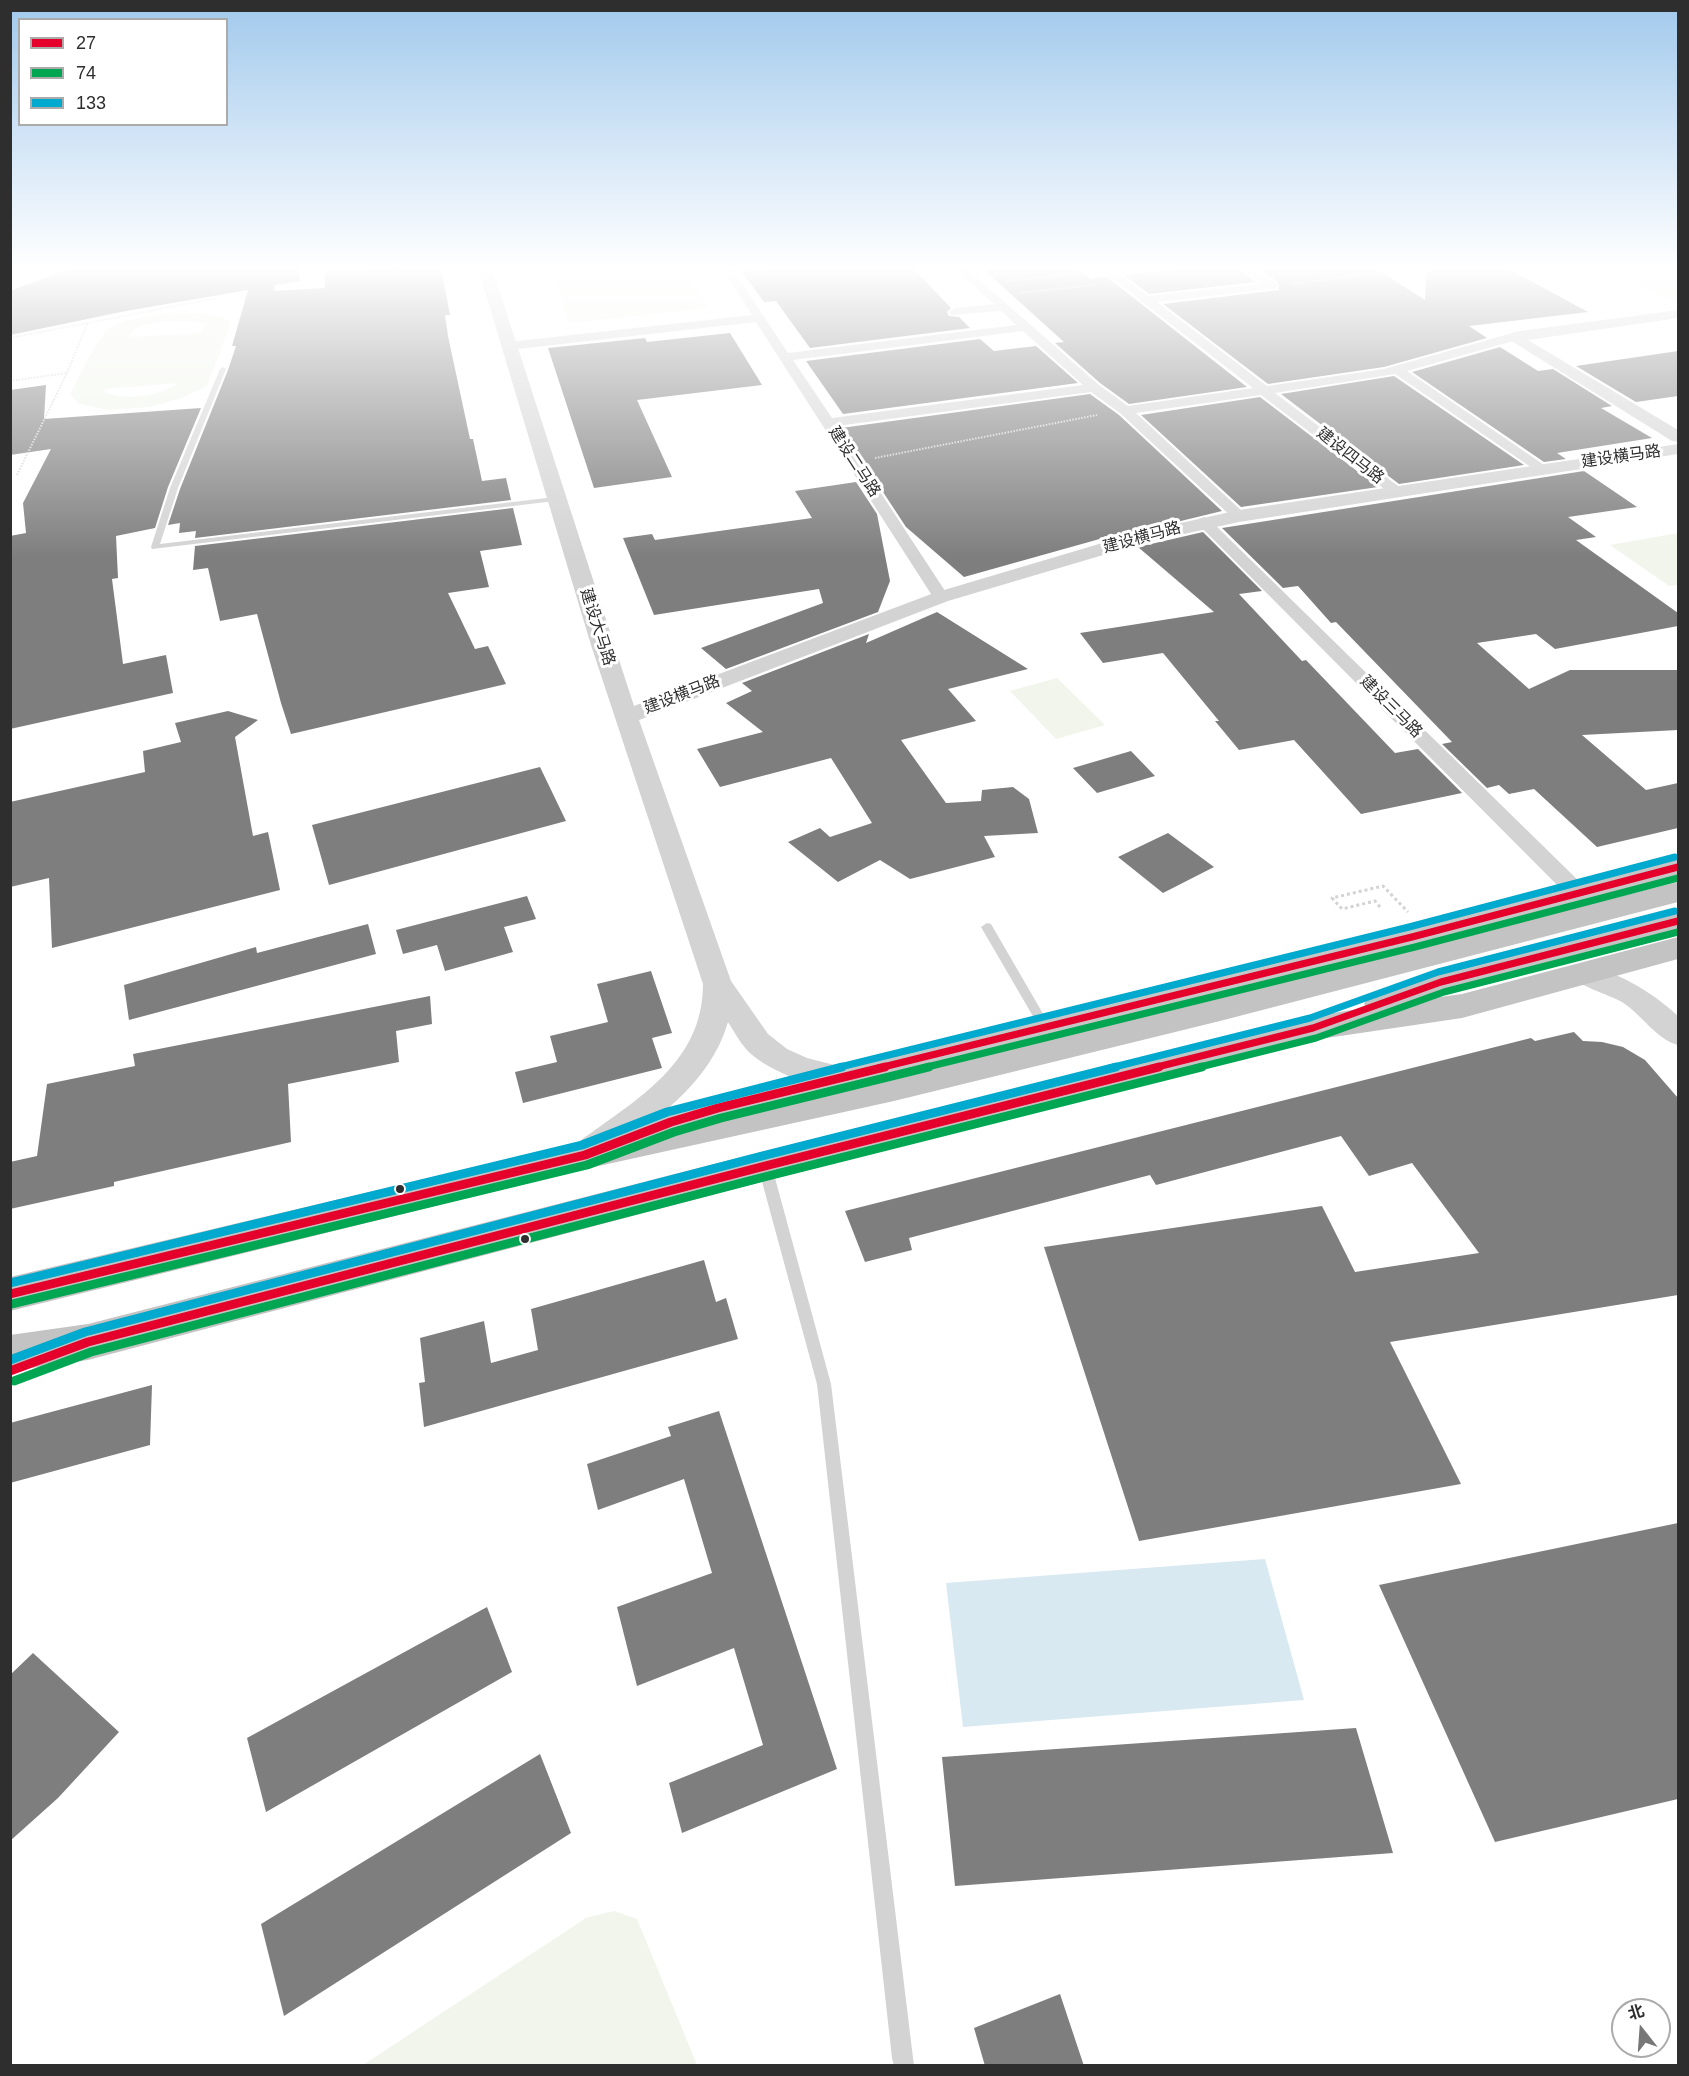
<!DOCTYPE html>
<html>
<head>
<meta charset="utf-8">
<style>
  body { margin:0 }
  #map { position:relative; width:1689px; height:2076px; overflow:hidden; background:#fff; font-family:Arial,"Noto Sans SC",sans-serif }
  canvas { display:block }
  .frame { position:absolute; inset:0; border:12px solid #2e2e2e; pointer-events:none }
  .legend { position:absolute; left:18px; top:18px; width:210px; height:108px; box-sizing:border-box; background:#fff; border:2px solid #ababab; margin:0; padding:8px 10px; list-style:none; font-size:18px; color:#2e2e2e }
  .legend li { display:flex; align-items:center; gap:12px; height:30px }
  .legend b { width:30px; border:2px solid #ababab }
  .north { position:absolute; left:1611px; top:1998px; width:60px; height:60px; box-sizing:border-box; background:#fff; border:2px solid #ababab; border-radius:50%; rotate:343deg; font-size:16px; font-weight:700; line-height:24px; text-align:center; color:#2e2e2e }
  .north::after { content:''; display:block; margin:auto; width:21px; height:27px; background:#777; clip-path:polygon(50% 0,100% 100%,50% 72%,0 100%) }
</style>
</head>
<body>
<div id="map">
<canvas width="1689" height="2076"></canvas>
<div class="frame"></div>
<ul class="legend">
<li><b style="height:8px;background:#e4002b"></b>27</li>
<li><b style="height:8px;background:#00a651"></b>74</li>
<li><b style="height:8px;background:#00a9ce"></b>133</li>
</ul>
<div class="north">北</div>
</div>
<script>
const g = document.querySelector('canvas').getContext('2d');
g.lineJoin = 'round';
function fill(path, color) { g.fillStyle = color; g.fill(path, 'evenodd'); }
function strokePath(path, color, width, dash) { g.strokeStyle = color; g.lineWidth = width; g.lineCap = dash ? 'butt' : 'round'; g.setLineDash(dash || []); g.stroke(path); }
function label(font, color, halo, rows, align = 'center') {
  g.font = font + ' Arial,"Noto Sans SC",sans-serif'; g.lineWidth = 6; g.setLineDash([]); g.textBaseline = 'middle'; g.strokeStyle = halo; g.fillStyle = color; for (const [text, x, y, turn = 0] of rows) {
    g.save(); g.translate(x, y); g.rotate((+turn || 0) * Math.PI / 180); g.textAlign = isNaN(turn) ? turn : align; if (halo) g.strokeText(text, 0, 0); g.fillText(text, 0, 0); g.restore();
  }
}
const green = new Path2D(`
  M549,268H684L708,308L570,323Z
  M1604,268H1678V303Z
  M200,313L222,317L231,323L207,386L182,398L149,407L108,410L79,404L70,394C79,378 93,346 105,333C122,313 176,314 200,313ZM165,321H194L205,324L201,333L129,337C135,324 152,324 165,321ZM179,383C158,397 132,399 108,394L103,389Z
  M1678,533V585L1669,586L1610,545Z
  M1057,678L1105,725L1056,739L1010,691Z
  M614,1911L637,1919L697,2065H363L586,1918Z`);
const water = new Path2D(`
  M1265,1559L1304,1700L963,1727L946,1583Z`);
const building = new Path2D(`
  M71,268H299L300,281L275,285L274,291L325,288V270L441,268L450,315H445L448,336L470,439H473L482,481L506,478L511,500L195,538L196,531L179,533L180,523L168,525L180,489L228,370L236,346H232L248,290L126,311L10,335V291Z
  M784,268H913L951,308L947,312L949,316L959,317L970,328L810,348L776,301L764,302L742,272Z
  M982,268H1078L1090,279L1107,277L1247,387L1129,404L1100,383L1055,343L1064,342Z
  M1188,268H1238L1256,282L1149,294L1124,275Z
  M1257,268H1375L1425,300L1427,268H1507L1588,312L1469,326L1487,338L1384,367L1268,384L1163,304L1279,290L1278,282Z
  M730,333L762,385L637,400L672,477L594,488L548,348L645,338L647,342Z
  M980,339L994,351L1036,346L1078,383L843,414L806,361Z
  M1500,347L1538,371L1553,369L1612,406L1601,408L1652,438L1557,453L1566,459L1544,462L1412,372Z
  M1678,351V396L1636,402L1576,366Z
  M1394,376L1524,465L1399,484L1281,394Z
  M46,385L44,419L201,408L168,487L155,528L116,536L118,578L112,579L123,664L166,655L173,693L10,729V536L26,533L23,503L51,449L10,455V390Z
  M1090,394L1119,415L1222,511L1123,535L1121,533L964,577L906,527L841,428Z
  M1260,397L1378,487L1241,507L1141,415Z
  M1584,471L1637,507L1568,517L1596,537L1576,540L1678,613V626L1555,649L1536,634L1477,643L1529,689L1570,670H1678V730L1582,735L1646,790L1678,783V828L1597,847L1534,789L1509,794L1499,785L1487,788L1442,744L1452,742L1336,622L1331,623L1298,586L1283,588L1222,528Z
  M856,482L877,514L890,581L878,612L726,669L701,648L823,603L819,589L654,615L623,538L652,534L655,540L812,518L795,491Z
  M513,508L522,545L480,551L489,587L448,593L475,649L488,646L506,684L291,734L281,703L257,614L220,621L208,568L193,570L195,546Z
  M1203,532L1262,591L1239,594L1302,661L1306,660L1395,753L1418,749L1462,793L1361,814L1294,740L1239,750L1215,721H1219L1163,653L1103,663L1080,633L1214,612L1138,547Z
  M937,612L1028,669L948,689L976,721L901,740L946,803L981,801L982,790L1013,787L1029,799L1038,833L984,836L995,857L910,879L880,860L838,882L788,842L820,828L830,837L872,823L831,758L720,787L697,749L763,732L726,703L752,691L742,683L869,634L866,643Z
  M228,711L258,720L235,737L253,836L268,832L280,890L52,948L49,878L10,887V802L145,772L143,751L181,742L175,723Z
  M1131,751L1155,776L1097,793L1073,768Z
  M540,767L566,821L329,885L312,825Z
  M1168,833L1214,867L1163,893L1118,857Z
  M527,896L536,919L504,927L513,952L445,971L437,945L403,954L396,930Z
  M368,924L376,954L129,1020L124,985L256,947L257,953Z
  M651,971L672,1033L652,1038L662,1068L523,1103L515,1072L557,1062L550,1036L608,1022L597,984Z
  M430,996L432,1024L396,1031L399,1062L288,1084L291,1142L114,1182V1186L10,1209V1162L37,1156L47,1084L135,1066L133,1054Z
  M1574,1032L1583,1041L1602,1042L1623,1047L1645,1060L1678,1098V1295L1390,1342L1461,1484L1139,1541L1044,1247L1322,1206L1355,1272L1479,1253L1412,1163L1369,1176L1341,1136L1156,1185L1150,1175L909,1238L912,1250L865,1262L845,1211L1531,1038L1535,1041Z
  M704,1260L716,1302L726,1298L738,1339L424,1427L419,1383L425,1382L420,1338L484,1321L491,1363L538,1350L531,1309Z
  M152,1385L150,1445L10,1483V1423Z
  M719,1411L837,1769L682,1833L669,1783L763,1745L734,1648L637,1686L617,1607L712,1573L684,1479L598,1510L587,1464L671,1436L668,1427Z
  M1678,1523V1799L1495,1842L1379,1585Z
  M487,1607L512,1672L266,1812L247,1738Z
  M33,1653L119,1732L58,1798L10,1841V1675Z
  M1356,1728L1393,1853L955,1886L942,1757Z
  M540,1754L571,1833L284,2016L261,1924Z
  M1060,1994L1084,2066H985L974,2028Z`);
const pathFar1 = new Path2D(`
  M1006,281L1085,273
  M1291,284L1392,271
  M1019,293L1095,285
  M10,338L217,298
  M10,381L67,373
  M875,458L1097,415
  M17,475L67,373L87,324`);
const path = new Path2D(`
  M1380,907L1375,901L1342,909L1332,898L1383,886L1408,912`);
const service = new Path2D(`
  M223,367L226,369L178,488L160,544L555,497L559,499L555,501L152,549L151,547L170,488L220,369Z
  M987,923L991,924L1049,1024L1051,1027L1049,1030H1041L981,927Z
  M765,1162L770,1163L772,1167L831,1384L914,2066H894L892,2058L817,1384L758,1167L760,1163Z`);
const minor = new Path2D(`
  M722,268H732L788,353L1016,325L1001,311L951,315L949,312L955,308L994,304L954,268H966L1099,385L1128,406L1253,388L1099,268H1111L1148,296L1262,284L1240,268H1253L1277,284V288L1157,302L1267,386L1384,369L1509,334H1517L1519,337L1517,340L1407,371L1550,469L1548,472H1538L1395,374L1275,393L1402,489L1404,492L1397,496L1392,495L1261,395L1136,413L1244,513L1247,516L1239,521L1234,519L1120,413L1091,392L837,426L949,597L941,602L933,597L756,322L509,350L503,346L509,342L752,315ZM1023,331L1083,385L832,418L793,360Z
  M1204,517L1209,519L1585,887L1588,892L1585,897L1577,899L1569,897L1199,525L1196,522L1199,519Z`);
const tertiary = new Path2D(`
  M478,268H492L634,706L934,593L1136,533L1239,510L1678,444V454L1239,522L1147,542L948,601L639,720L731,981L768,1034L787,1049L807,1058L854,1070L858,1078L854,1086C827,1095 765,1071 746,1049C739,1041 734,1031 728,1022C710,1085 652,1122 602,1159L591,1163L580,1159L575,1150L580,1141C637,1099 703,1063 703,984L591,645Z
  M1678,310V318L1528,340L1678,430V442L1672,441L1505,337L1513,332Z
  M1583,963C1620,974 1650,990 1678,1016V1045C1657,1040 1641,1014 1622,1002C1608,994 1576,986 1569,973L1573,966Z`);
const primary = new Path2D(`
  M1678,857V876L1412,948L718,1121L626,1153L614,1149L608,1139L614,1129L718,1095L1412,926Z`);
const trunk = new Path2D(`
  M1678,882V902L1220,1021L894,1101L585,1169L10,1311V1277L585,1141L894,1075L1220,997Z
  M1678,911V931L1449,991L1426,999L1462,994L1678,937V959L1462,1018L1313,1040L765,1181L88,1360L10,1371V1335L88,1324L765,1151L1313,1016L1366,1008L1364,1004L1369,996L1441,971Z`);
const bus1Far1 = new Path2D(`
  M879,1068L1412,937L1678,867
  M1153,1068L1313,1028L1441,982L1678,921`);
const bus1 = new Path2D(`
  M10,1294L585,1155L671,1122L718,1108L885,1067
  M10,1371L88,1342L765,1166L1159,1067`);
const bus2Far1 = new Path2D(`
  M923,1068L1415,947L1678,878
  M1196,1068L1316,1038L1444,992L1678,932`);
const bus2 = new Path2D(`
  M12,1304L587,1165L674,1132L721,1118L929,1067
  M14,1381L91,1352L768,1176L1202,1067`);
const bus3Far1 = new Path2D(`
  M836,1068L1409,927L1675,857
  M1110,1068L1310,1018L1438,972L1675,911`);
const bus3 = new Path2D(`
  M10,1283L582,1145L667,1112L842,1067
  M10,1360L85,1332L762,1156L1116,1067`);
const markers = [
  [400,1189,5,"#2e2e2e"],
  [525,1239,5,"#2e2e2e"]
];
const farStreetnames = [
  ["建设四马路",1350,456,38],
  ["建设横马路",1621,457,-8],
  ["建设二马路",854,462,57],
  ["建设横马路",1142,538,-15],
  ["建设大马路",597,627,72],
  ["建设横马路",682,695,-21],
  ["建设三马路",1391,707,45]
];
fill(green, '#f1f5eb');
fill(water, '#d8e9f2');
fill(building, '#7e7e7e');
strokePath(pathFar1, '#d3d3d3', 2, [1.5, 1.5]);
strokePath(path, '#d3d3d3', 3, [3, 3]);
fill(service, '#d3d3d3');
fill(minor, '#d3d3d3');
fill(tertiary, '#d3d3d3');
fill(primary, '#c6c6c6');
fill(trunk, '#c3c3c3');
strokePath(bus1Far1, '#e4002b', 7);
strokePath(bus1, '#e4002b', 9);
strokePath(bus2Far1, '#00a651', 7);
strokePath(bus2, '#00a651', 9);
strokePath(bus3Far1, '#00a9ce', 7);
strokePath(bus3, '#00a9ce', 9);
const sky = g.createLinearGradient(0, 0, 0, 558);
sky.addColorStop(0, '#a1c9ec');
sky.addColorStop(0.48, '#fff');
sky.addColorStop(1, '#ffffff00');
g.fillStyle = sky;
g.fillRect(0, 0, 1689, 558);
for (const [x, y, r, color] of markers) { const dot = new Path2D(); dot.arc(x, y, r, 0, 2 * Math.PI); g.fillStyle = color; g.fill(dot); strokePath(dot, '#fff', 2); }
label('16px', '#2e2e2e', '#fff', farStreetnames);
</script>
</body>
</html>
